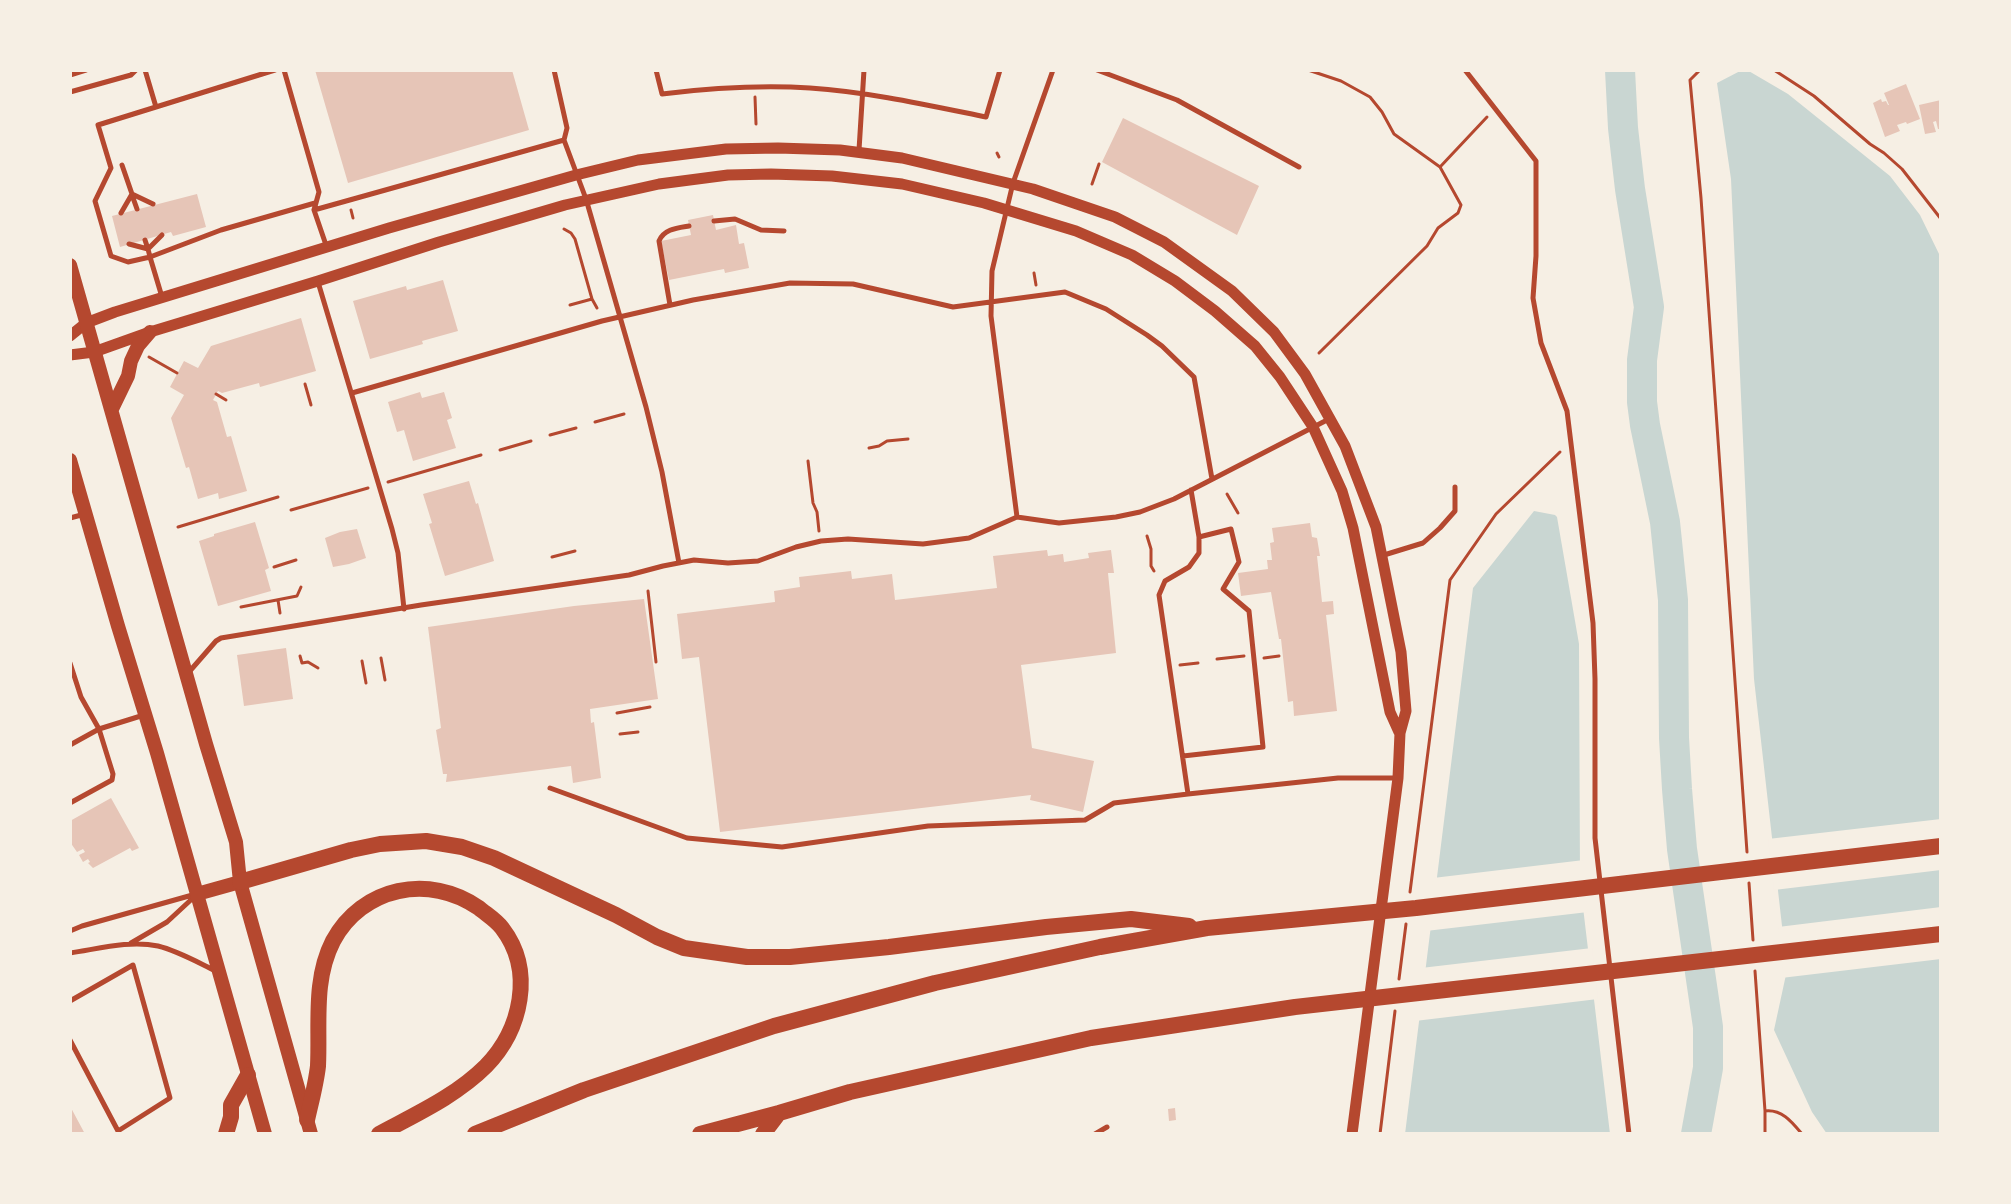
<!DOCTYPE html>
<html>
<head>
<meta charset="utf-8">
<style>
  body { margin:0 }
  #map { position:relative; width:2011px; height:1204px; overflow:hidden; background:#f6efe4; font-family:Signika,sans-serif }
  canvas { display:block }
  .frame { position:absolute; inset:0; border:72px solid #f6efe4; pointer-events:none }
</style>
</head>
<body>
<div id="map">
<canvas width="2011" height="1204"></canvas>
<div class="frame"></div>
</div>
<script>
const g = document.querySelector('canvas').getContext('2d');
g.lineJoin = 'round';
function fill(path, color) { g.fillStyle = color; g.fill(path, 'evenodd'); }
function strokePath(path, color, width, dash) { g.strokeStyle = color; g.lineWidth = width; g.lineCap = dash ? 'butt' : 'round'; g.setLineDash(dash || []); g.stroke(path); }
const water = new Path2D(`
  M1742,70H1747L1788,94L1890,176L1920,215L1941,258V1134H1827L1812,1112L1774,1030L1787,970L1754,679L1731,179L1717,83Z
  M1534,511L1555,515L1557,517L1579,644L1580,882L1610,1134H1405L1473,588Z`);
const pier = new Path2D(`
  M1941,819V870L1774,890L1768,839Z
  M1584,860V881L1588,912L1426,931L1433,878Z
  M1941,907V959L1781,978L1783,969L1778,927Z
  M1592,948L1598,999L1415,1021L1421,968Z`);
const river = new Path2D(`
  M1620,70L1623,128L1630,189L1649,307L1642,360V402L1645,425L1665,522L1673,600L1674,738L1677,789L1682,849L1708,1027V1068L1696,1134`);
const building = new Path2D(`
  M315,70H512L529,130L348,183Z
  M1906,84L1920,119L1907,124L1906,122L1897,125L1900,131L1885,137L1873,103L1881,99L1882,102L1886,101L1888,105H1889L1884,93Z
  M1941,100V129H1938L1936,121L1933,122L1936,132L1925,134L1919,105Z
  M1123,118L1259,186L1237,235L1102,162Z
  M197,194L206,227L173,236L171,232L120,247L112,216Z
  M713,215L716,230L736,225L739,244L744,243L749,268L725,273L724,269L669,280L661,241L691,235L688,220Z
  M443,280L458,331L422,341L423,344L370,359L353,301L406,286L407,290Z
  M301,318L316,371L260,387L259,383L222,393L218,391L213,400L217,402L227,437L231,436L247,491L219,499L218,493L198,499L189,467L186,468L171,418L184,395L170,387L184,361L198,368L211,346Z
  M420,392L422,398L444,392L452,418L447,420L456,448L413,461L404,430L397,432L388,402Z
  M469,481L476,504L478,503L494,561L445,576L429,524L432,523L423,494Z
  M255,522L269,568L265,570L271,591L218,606L199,541L214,536V534Z
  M1310,523L1312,537L1317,538L1320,556H1317L1322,602L1333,601L1334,614L1326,615L1337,711L1294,716L1293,701L1288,702L1281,639H1279L1271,592L1241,596L1238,573L1268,569L1267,560H1272L1270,543L1274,542L1272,528Z
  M357,529L366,558L349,564L333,567L325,538L340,532Z
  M1047,550L1048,556L1063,554L1064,562L1089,558L1088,553L1111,550L1114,573H1108L1116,653L1021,665L1032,748L1094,761L1083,812L1030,800L1031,795L720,832L699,657L682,659L677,614L775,602L774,591L800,587L799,577L851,571L852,579L892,574L895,600L997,588L993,556Z
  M644,599L658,699L590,709L591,723L594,722L601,778L573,783L571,766L446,782L447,774H443L436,730L441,728L428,627L574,606Z
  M286,648L293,699L244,706L237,655Z
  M111,798L139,848L132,851L130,848L93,868L88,863L90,862L88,859L83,862L79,855L85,852L83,849L77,852L70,842V821Z
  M70,1106L85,1134H70Z
  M1175,1108L1176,1120L1169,1121L1168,1109Z`);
const path = new Path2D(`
  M1308,70L1341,81L1370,97L1382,112L1394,134L1440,167L1461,205L1458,213L1438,228L1427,246L1319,353
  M1700,70L1690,80L1701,198L1747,852
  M1774,70L1814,96L1870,144L1884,153L1902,169L1941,219
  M755,97L756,124
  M997,153L999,157
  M1440,167L1487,117
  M1092,184L1099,164
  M351,210L353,218
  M564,229L571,233L575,239L592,299L570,305
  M1034,273L1036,285
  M592,299L597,308
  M149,357L177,373
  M305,384L311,405
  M216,394L226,400
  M595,422L624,414
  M550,435L576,428
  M869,448L879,446L887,441L908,439
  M500,450L531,441
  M808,461L813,503L817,512L819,531
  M388,482L481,455
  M1227,494L1238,513
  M291,510L368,488
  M178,527L278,497
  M1147,536L1151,549V566L1154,571
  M552,557L575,551
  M274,567L296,560
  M648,591L656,662
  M278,600L280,613
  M241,607L297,596L301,587
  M300,656L302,663L308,662L318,668
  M381,658L385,680
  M1264,658L1279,656
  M1217,659L1244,656
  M362,661L366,683
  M1180,665L1198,663
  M617,713L650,707
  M620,734L638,732
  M1749,883L1753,940
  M1410,892L1450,580L1496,514L1560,452
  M1755,971L1765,1111
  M1399,979L1406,924
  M1380,1134L1395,1011
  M1765,1134V1111C1782,1109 1792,1122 1802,1134`);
const service = new Path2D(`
  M145,70L156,107
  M284,70L319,192L314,210L326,245
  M554,70L567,128L564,140L586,199L646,407L662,472L679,563
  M656,70L662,94C711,88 760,85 810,88C869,92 927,105 986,117L1000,70
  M1097,70L1177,100L1299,167
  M1465,70L1536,161V256L1533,298L1541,343L1567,411L1593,623L1595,679V838L1629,1134
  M70,75L86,70
  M70,92L131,75L136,70
  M859,150L864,70
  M132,194L153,204
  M132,195L137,209
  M314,210L564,140
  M121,213L132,194L122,165
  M714,221L735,219L761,230L784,231
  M145,240L148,249L162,235
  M129,244L148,249L150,257L128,262L111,256L95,201L111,168L98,125L275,70
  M318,282L392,529L398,553L404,609
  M162,297L150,257L221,230L315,203
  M670,305L659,241C664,229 677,228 689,226
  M352,393L602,321L693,300L790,283L853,284L953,307L1065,292L1106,309L1147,335L1162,346L1194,377L1212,479
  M1017,517L991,316L992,271L1013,183L1053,70
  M70,518L85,514
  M1384,555L1423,543L1440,528L1455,511V487
  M70,663L81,697L99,729L113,774L112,780L70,803
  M189,672L216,641L221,638L421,605L629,575L663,566L694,560L728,563L758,561L796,547L821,541L848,539L923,544L969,538L1017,517L1059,523L1116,517L1140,512L1174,499L1329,419
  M70,745L99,729L144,715
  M1183,756L1263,747L1249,611L1223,589L1239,562L1231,529L1199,537
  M550,788L687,838L782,847L928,826L1085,820L1114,803L1188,794L1338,778H1396
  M1188,794L1159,595L1165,581L1189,567L1199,553V537L1191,490
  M70,931L82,926L196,894
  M131,943L167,922L194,897
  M70,953C98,949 129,940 158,946C178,951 197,962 216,971
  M70,1001L133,965L170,1098L118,1131L70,1040
  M1095,1134L1107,1127`);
const tertiary = new Path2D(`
  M70,336L86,323L115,312L389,228L576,175L638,160L726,149L778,148L840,150L902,158L1033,189L1115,217L1164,242L1232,291L1274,332L1305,374L1345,446L1376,527L1401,652L1406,711L1400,733L1398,778L1352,1134
  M70,355L94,352L150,332L318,281L439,242L565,205L659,184L728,175L771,174L832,176L902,184L984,203L1076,231L1132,255L1175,281L1215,311L1255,346L1280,377L1313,427L1342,491L1353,528L1390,712L1399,732`);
const primary = new Path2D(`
  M70,265L206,744L236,842L240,882L311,1134
  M112,409L128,376L131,361L138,346L150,332
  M70,460L118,626L157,753L265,1134
  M197,894L240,882`);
const motorway = new Path2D(`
  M240,882L351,850L380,844L426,841L462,847L494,858L616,915L657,937L684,948L747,957H790L889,947L1046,927L1131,919L1189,926
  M307,1120C311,1102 316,1084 318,1066C320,1024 313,980 333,941C362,887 429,873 479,908C486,914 496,920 502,928C535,971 521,1030 486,1066C456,1096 416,1114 379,1134
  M226,1134L231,1117V1105L248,1075
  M475,1134L584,1090L774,1026L935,983L1100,947L1207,928L1416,908L1941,846
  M700,1134L779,1113L850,1092L1091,1038L1295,1007L1941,934
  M763,1134L779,1113`);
fill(water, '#c9d6d2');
fill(pier, '#f6efe4');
strokePath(river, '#c9d6d2', 30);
fill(building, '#e6c5b7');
strokePath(path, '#b5482f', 3);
strokePath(service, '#b5482f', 5);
strokePath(tertiary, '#b5482f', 11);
strokePath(primary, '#b5482f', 14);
strokePath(motorway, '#b5482f', 16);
</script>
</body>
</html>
